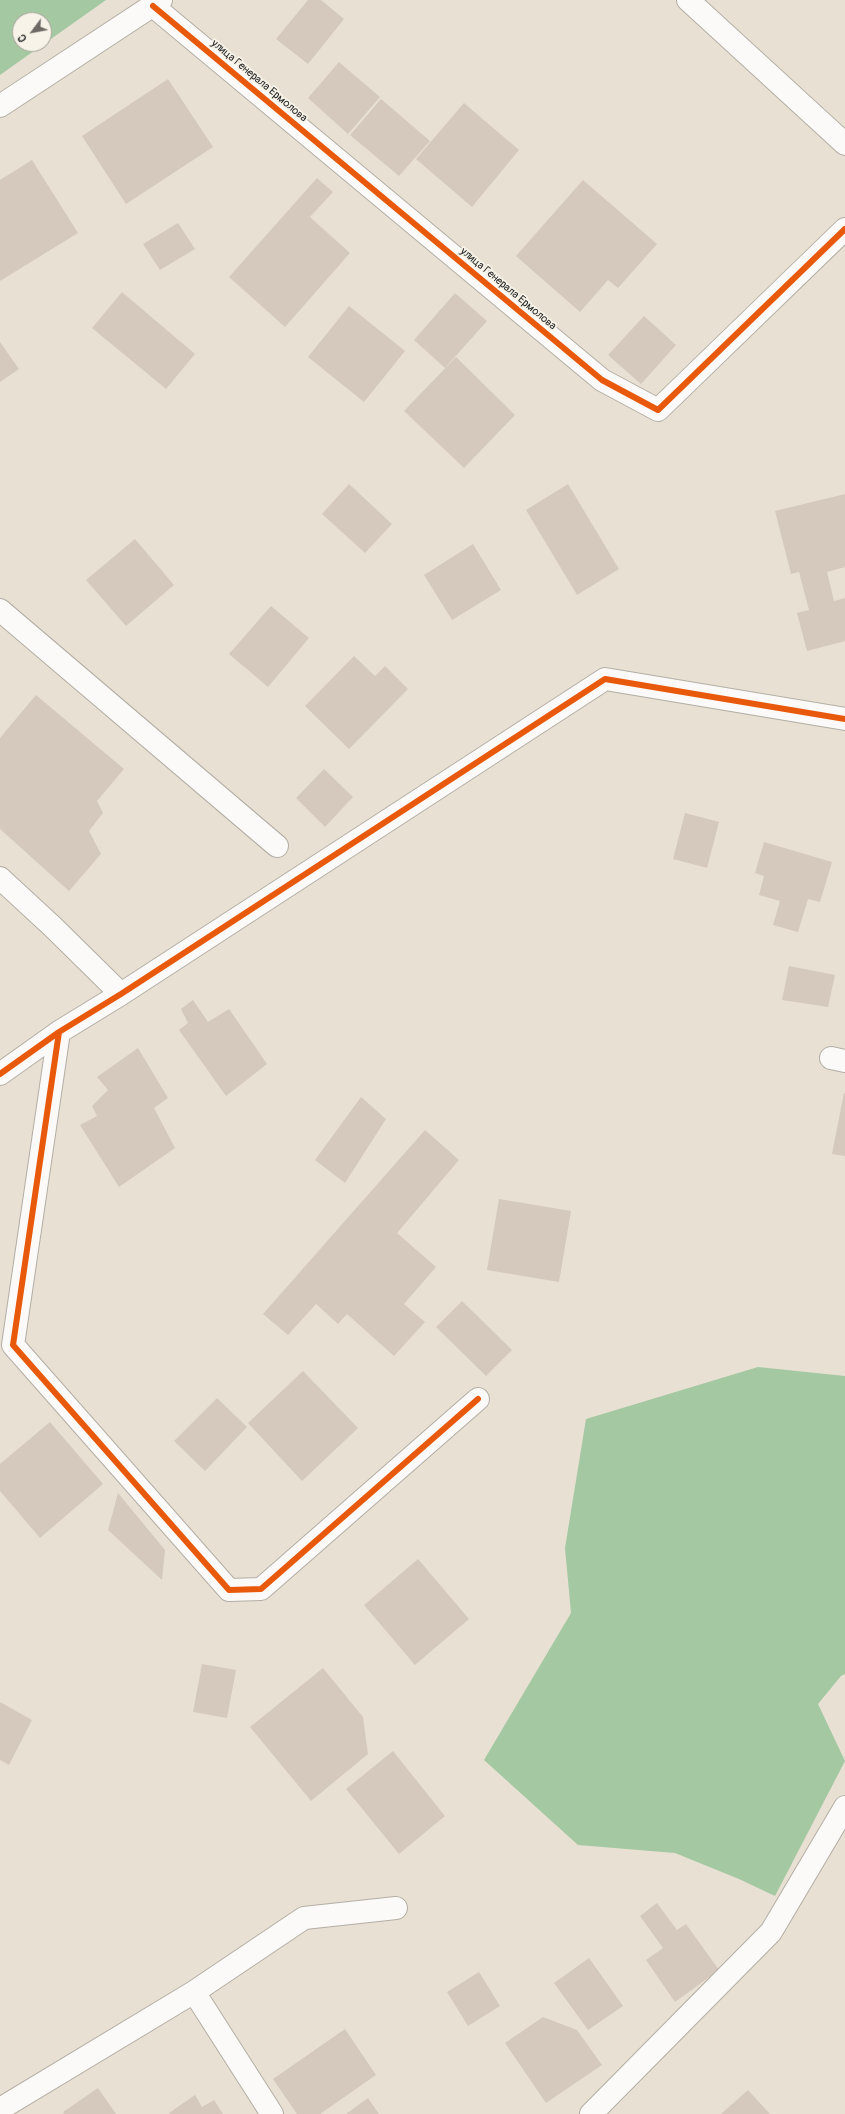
<!DOCTYPE html>
<html>
<head>
<meta charset="utf-8">
<style>
  body { margin:0 }
  #map { position:relative; width:845px; height:2114px; overflow:hidden; background:#e8e0d2; font-family:Pangolin,sans-serif }
  canvas { display:block }
  .north { position:absolute; left:12px; top:12px; width:40px; height:40px; box-sizing:border-box; background:#f7f3e8; border:1px solid #a5a39c; border-radius:50%; rotate:238deg; font-size:11px; font-weight:700; line-height:16px; text-align:center; color:#2b2b2b }
  .north::after { content:''; display:block; margin:auto; width:14px; height:18px; background:#6d6a65; clip-path:polygon(50% 0,100% 100%,50% 72%,0 100%) }
</style>
</head>
<body>
<div id="map">
<canvas width="845" height="2114"></canvas>
<div class="north">С</div>
</div>
<script>
const g = document.querySelector('canvas').getContext('2d');
g.lineJoin = 'round';
function fill(path, color) { g.fillStyle = color; g.fill(path, 'evenodd'); }
function strokePath(path, color, width, dash) { g.strokeStyle = color; g.lineWidth = width; g.lineCap = dash ? 'butt' : 'round'; g.setLineDash(dash || []); g.stroke(path); }
function label(font, color, halo, rows, align = 'center') {
  g.font = font + ' Pangolin,sans-serif'; g.lineWidth = 3.5; g.setLineDash([]); g.textBaseline = 'middle'; g.strokeStyle = halo; g.fillStyle = color; for (const [text, x, y, turn = 0] of rows) {
    g.save(); g.translate(x, y); g.rotate((+turn || 0) * Math.PI / 180); g.textAlign = isNaN(turn) ? turn : align; if (halo) g.strokeText(text, 0, 0); g.fillText(text, 0, 0); g.restore();
  }
}
const forest = new Path2D(`
  M0,0H106L0,75ZM20,20H44V44H20Z
  M758,1367L845,1376V1674L841,1676L818,1704L845,1761L775,1896L739,1879L675,1853L578,1845L484,1760L571,1613L565,1548L586,1419Z`);
const building = new Path2D(`
  M308,0H321L344,19L308,64L276,39Z
  M339,62L380,97L348,134L308,98Z
  M168,79L213,147L126,204L82,136Z
  M381,99L430,141L399,176L350,135Z
  M464,103L519,150L472,207L416,159Z
  M32,160L78,233L0,281V180Z
  M317,178L333,192L310,217L350,253L285,327L229,277Z
  M583,180L657,244L618,288L608,280L580,312L516,256Z
  M178,223L195,249L160,270L143,244Z
  M122,292L195,354L166,389L92,328Z
  M455,293L487,321L445,368L414,340Z
  M349,306L405,351L364,402L308,357Z
  M644,316L676,345L641,384L608,355Z
  M0,342L19,369L0,382Z
  M456,357L515,415L464,468L404,411Z
  M349,484L392,524L365,553L322,514Z
  M568,484L619,569L577,595L526,510Z
  M845,494V567L827,572L834,601L845,598V641L807,651L797,613L809,610L799,572L791,574L775,511Z
  M135,539L174,585L126,626L86,580Z
  M473,544L501,590L452,620L424,575Z
  M271,606L309,638L268,687L229,654Z
  M354,656L375,676L385,666L408,689L349,749L305,706Z
  M36,695L124,769L97,801L103,813L89,831L101,854L69,891L0,829V738Z
  M324,769L353,797L325,827L296,798Z
  M685,813L719,822L707,868L673,859Z
  M764,842L832,862L820,902L808,899L798,932L773,925L780,901L759,895L764,876L755,873Z
  M789,966L835,975L828,1007L782,1000Z
  M193,1000L208,1022L229,1009L267,1064L226,1096L179,1030L188,1023L181,1009Z
  M138,1048L168,1098L154,1108L175,1148L119,1187L80,1125L97,1116L92,1106L108,1090L97,1077Z
  M844,1093H845V1156L832,1154Z
  M361,1097L386,1119L345,1183L315,1160Z
  M425,1130L459,1160L397,1233L436,1267L404,1304L425,1322L394,1356L347,1314L338,1324L316,1304L288,1335L263,1314Z
  M499,1199L571,1211L559,1282L487,1270Z
  M462,1301L512,1350L486,1376L436,1327Z
  M303,1371L358,1428L302,1481L248,1423Z
  M217,1398L247,1427L205,1471L174,1441Z
  M50,1422L103,1484L40,1538L0,1491V1464Z
  M118,1493L165,1550L162,1580L108,1530Z
  M418,1559L469,1619L415,1665L364,1605Z
  M202,1664L236,1670L227,1718L193,1712Z
  M323,1668L363,1717L368,1754L311,1801L250,1727Z
  M0,1702L32,1720L9,1765L0,1760Z
  M393,1751L445,1816L399,1854L346,1789Z
  M657,1903L677,1930L686,1924L719,1970L675,2002L646,1960L663,1948L640,1916Z
  M589,1958L623,2006L588,2030L554,1983Z
  M479,1972L500,2006L468,2026L447,1992Z
  M543,2017L577,2030L602,2065L546,2103L505,2043Z
  M345,2029L376,2075L320,2114H297L273,2079Z
  M98,2088L116,2114H64L63,2112Z
  M748,2090L770,2114H721Z
  M195,2095L202,2107L214,2100L223,2114H170L169,2113Z
  M368,2098L379,2114H346Z`);
const minor = new Path2D(`
  M688,0L845,144
  M153,6L602,380L658,410L845,229
  M0,106L161,0
  M0,610L277,846
  M0,878L53,927L121,994
  M59,1032L13,1345L229,1590L261,1589L478,1399
  M831,1058L845,1061
  M0,1074L59,1032L121,994L605,679L845,719
  M194,1992L272,2114
  M0,2109L194,1992L304,1918L396,1908
  M591,2114L771,1932L845,1807`);
const cycleway = new Path2D(`
  M153,6L602,380L658,410L845,229
  M59,1032L13,1345L229,1590L261,1589L478,1399
  M0,1074L59,1032L121,994L605,679L845,719`);
const streetNames = [
  ["улица Генерала Ермолова",259,81,40],
  ["улица Генерала Ермолова",508,289,40]
];
fill(forest, '#a4c8a2');
fill(building, '#d5c9be');
strokePath(minor, '#b3aea5', 24);
strokePath(minor, '#fcfaf8', 22);
strokePath(cycleway, '#e8590c', 6);
label('11px', '#2b2b2b', '#f7f3e8', streetNames);
</script>
</body>
</html>
